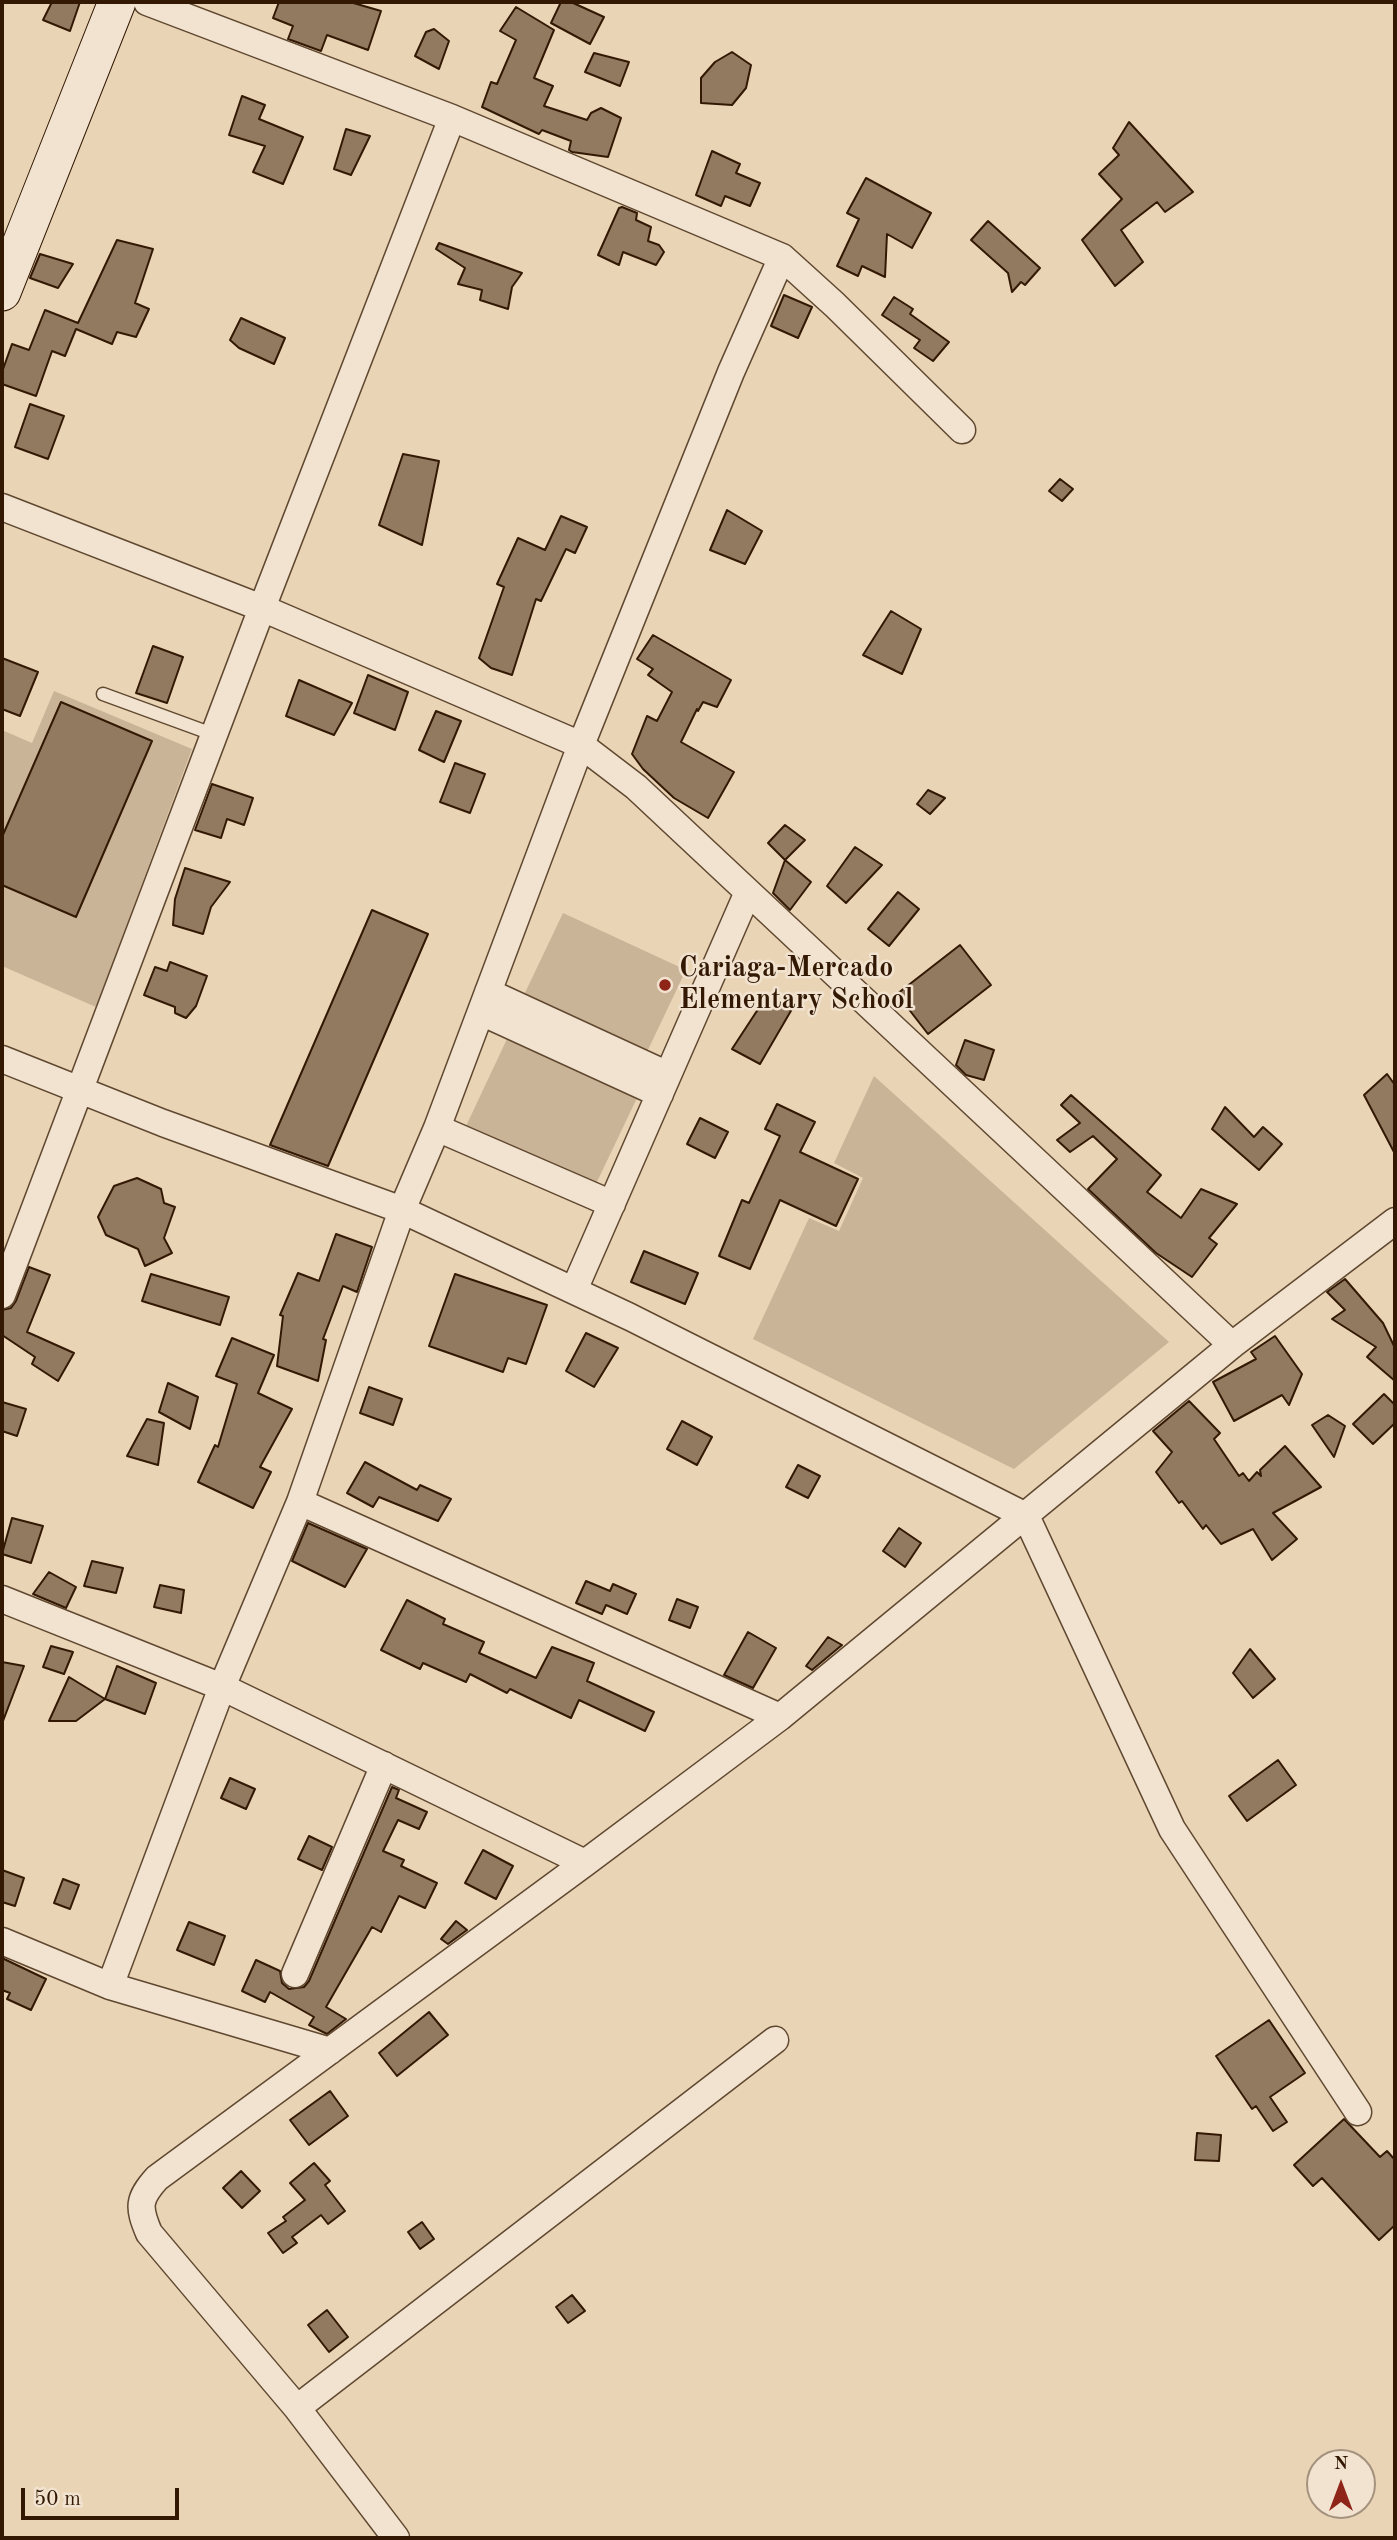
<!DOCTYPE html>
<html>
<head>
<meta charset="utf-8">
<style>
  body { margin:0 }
  #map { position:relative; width:1397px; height:2540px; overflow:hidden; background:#e9d4b6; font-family:"Old Standard TT",serif }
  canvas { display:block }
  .frame { position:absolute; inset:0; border:4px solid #331904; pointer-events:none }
  .north { position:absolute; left:1306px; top:2449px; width:70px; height:70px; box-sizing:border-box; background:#f1e3d0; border:2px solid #a5927e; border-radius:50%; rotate:0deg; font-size:19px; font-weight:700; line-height:28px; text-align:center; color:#331904 }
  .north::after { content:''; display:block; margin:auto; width:24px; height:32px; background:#8f2418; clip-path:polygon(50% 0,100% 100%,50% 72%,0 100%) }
  .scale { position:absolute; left:21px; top:2488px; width:158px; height:32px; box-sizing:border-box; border:4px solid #331904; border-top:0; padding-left:9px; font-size:21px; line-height:24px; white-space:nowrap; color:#331904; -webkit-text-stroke:5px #f1e3d0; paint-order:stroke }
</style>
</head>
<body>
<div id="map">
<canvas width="1397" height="2540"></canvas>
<div class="frame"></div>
<div class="north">N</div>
<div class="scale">50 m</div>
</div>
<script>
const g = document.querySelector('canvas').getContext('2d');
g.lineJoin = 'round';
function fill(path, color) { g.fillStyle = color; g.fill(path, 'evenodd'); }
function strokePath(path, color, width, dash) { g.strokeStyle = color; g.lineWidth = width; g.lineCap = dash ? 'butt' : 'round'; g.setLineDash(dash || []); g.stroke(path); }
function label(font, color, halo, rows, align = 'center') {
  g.font = font + ' "Old Standard TT",serif'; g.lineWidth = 5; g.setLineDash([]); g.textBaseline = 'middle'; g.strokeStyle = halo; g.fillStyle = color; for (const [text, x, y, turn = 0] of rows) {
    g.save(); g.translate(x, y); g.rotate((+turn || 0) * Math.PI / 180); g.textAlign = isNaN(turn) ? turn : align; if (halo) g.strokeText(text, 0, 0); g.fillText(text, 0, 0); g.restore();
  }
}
const green = new Path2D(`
  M54,691L192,749L96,1007L2,966V730L32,743Z
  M563,913L686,970L646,1054L523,997Z
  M507,1039L637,1098L595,1186L466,1126Z
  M874,1076L1169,1342L1014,1469L753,1339L809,1218L839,1231L863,1178L834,1163Z`);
const building = new Path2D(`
  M52,2H80L70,31L43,20Z
  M279,2H350L381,11L368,50L327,35L321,51L288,39L293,26L273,18Z
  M561,2H571L604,17L590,44L551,23Z
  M516,7L554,30L534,78L553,86L544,106L587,120L591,113L601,108L621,118L608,157L572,152L569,150L571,141L542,130L539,134L482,107L491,82L497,84L516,40L500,31Z
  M434,29L449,41L439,69L415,56L426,32Z
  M732,52L751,65L746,88L732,105L701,103V78L715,62Z
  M594,53L629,62L620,86L585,72Z
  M242,96L265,105L259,119L303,137L283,184L253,172L265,146L229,135Z
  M1129,122L1193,192L1165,212L1157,202L1121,230L1143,262L1115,286L1082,240L1122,199L1099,174L1119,155L1113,148Z
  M346,129L370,136L351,175L334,169Z
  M712,151L740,164L736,173L760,183L750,206L725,196L721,206L696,195Z
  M866,178L931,213L912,248L887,234L885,277L862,266L858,276L837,266L859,219L847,213Z
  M622,207L637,213L636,220L651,227L648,241L659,245L664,252L656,265L623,252L619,265L598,255L619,208Z
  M988,221L1040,268L1025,285L1021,282L1012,292L1008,273L971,240Z
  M117,240L153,249L135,303L149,309L136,337L117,332L112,344L76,329L65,356L52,351L36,396L2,384V372L12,344L29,350L45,310L78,323Z
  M439,243L522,273L512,287L508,309L480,300L482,290L458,284L465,268L436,249Z
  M40,254L73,264L58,288L30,278Z
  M784,295L812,307L798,338L771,326Z
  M894,297L913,309L910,314L949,342L933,361L914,348L920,340L882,315Z
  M241,318L285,338L274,364L239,348L230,340Z
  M30,404L64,416L48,459L15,447Z
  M403,454L439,461L422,545L379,525Z
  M1060,479L1073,489L1062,501L1049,491Z
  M727,510L762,531L745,564L710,550Z
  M561,516L587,527L575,553L566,549L541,601L536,599L512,675L491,668L479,658L504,587L497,584L518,538L545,550Z
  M891,611L921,629L902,674L863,655Z
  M653,635L731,680L717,707L703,702L698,711L697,709L681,742L734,772L708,818L674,798L643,769L632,754L647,716L657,721L672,692L648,675L653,669L637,659Z
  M153,646L183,657L167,703L136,693Z
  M2,658L38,672L20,716L2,709Z
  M368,675L408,692L395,730L354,713Z
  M299,680L352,703L334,735L286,716Z
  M61,702L152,741L76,917L2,885V837Z
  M436,711L461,721L444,762L419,750Z
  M455,763L485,774L470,813L440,802Z
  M212,784L253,798L244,825L227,819L221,838L195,830Z
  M928,790L945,798L930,814L917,804Z
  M785,825L805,840L785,860L768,843Z
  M855,847L882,865L846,903L827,886Z
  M785,860L811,882L790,910L773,893Z
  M185,868L230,882L211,907L203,934L173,925L175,899Z
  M898,892L919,909L889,946L868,929Z
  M372,910L428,934L328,1166L270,1145Z
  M960,945L991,985L928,1034L897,994Z
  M170,962L207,976L196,1006L186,1018L175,1013V1007L144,995L155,967L167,971Z
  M766,997L792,1009L760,1064L732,1049Z
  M965,1040L994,1050L984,1080L966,1075L956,1065Z
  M1387,1074L1395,1085V1154L1364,1095Z
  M1071,1095L1161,1175L1147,1192L1181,1218L1201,1189L1237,1204L1209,1238L1217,1244L1192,1277L1156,1253L1088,1189L1117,1159L1093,1136L1070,1152L1057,1140L1080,1123L1061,1105Z
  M777,1104L815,1122L800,1152L858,1179L836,1226L780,1200L750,1269L719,1256L742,1200L749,1203L780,1136L765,1129Z
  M1225,1107L1254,1137L1263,1127L1282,1144L1259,1170L1212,1129Z
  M700,1118L728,1132L715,1158L687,1144Z
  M137,1178L161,1189L164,1203L175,1207L164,1238L172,1253L145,1266L138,1249L106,1235L98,1217L114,1186Z
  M336,1234L372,1247L357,1292L343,1286L323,1339L326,1340L318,1381L277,1366L283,1316L280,1315L298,1273L319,1281Z
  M644,1251L698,1273L685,1304L631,1282Z
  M29,1267L50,1275L27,1332L74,1353L58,1381L32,1364L35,1357L2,1335V1310L11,1308L16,1301Z
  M151,1274L229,1297L220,1325L142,1301Z
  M455,1274L547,1305L526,1364L508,1358L503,1372L429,1346Z
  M1345,1279L1383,1323L1395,1348V1381L1367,1357L1376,1347L1332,1319L1345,1310L1327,1292Z
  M586,1333L618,1348L594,1387L566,1371Z
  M1275,1336L1302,1374L1289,1405L1282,1395L1234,1421L1213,1382L1256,1359L1251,1352Z
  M232,1338L274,1355L258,1393L292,1409L260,1467L271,1472L253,1508L198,1482L215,1445L218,1447L237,1384L216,1376Z
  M168,1383L198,1397L190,1429L159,1412Z
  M369,1387L402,1399L393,1425L360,1413Z
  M1384,1394L1395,1405V1423L1373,1444L1353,1424Z
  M1189,1401L1220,1433L1214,1439L1239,1476L1243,1473L1249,1481L1257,1472L1261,1476L1260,1470L1285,1446L1321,1487L1273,1513L1297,1539L1272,1560L1253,1529L1221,1544L1206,1525L1203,1529L1182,1501L1179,1503L1156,1472L1172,1452L1153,1431Z
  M2,1402L26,1409L17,1436L2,1431Z
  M1328,1415L1345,1426L1334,1457L1312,1425Z
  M147,1419L164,1423L158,1465L127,1456Z
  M682,1421L712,1437L697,1465L667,1449Z
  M365,1462L417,1490L420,1485L451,1499L438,1521L379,1497L373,1507L347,1493Z
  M798,1465L820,1476L808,1498L786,1487Z
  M12,1518L43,1526L31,1563L2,1554Z
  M308,1523L367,1549L345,1587L292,1561Z
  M899,1528L921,1543L905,1567L883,1551Z
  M92,1561L123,1568L116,1593L84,1586Z
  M49,1572L76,1587L66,1608L33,1594Z
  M586,1581L610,1591L613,1584L636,1594L627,1614L606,1605L602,1614L576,1603Z
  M160,1585L184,1590L181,1613L154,1607Z
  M677,1599L698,1607L690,1628L669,1620Z
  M407,1600L445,1619L443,1624L484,1642L479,1653L536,1678L552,1647L594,1663L587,1681L654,1712L645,1731L579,1700L571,1718L510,1689L507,1693L470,1674L466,1682L423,1663L420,1669L381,1650Z
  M748,1632L776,1648L753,1688L724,1675Z
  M828,1637L842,1645L812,1670L806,1666Z
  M51,1646L73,1652L64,1674L43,1667Z
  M1250,1649L1275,1679L1253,1698L1233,1673Z
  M2,1662L24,1666L3,1721L2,1720Z
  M117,1666L156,1683L145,1714L105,1699Z
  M69,1677L105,1699L76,1721H49Z
  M1278,1760L1296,1785L1247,1821L1229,1796Z
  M230,1778L255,1789L246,1809L221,1798Z
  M392,1787L399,1790L396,1798L427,1812L419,1829L398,1820L383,1851L404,1860L401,1866L437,1883L425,1908L399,1896L381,1932L372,1927L326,2007L346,2019L327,2034L309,2025L314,2017L270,1992L265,2002L242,1991L256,1960L280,1971L282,1983L289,1989L304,1987L309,1981Z
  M309,1836L332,1847L322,1870L298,1859Z
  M483,1850L513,1866L496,1899L465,1883Z
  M2,1870L24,1878L15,1906L2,1902Z
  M63,1879L79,1885L70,1909L54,1903Z
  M456,1921L467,1930L448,1944L441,1939Z
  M189,1922L225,1936L214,1965L177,1950Z
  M2,1958L46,1979L31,2010L7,1999L10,1993L2,1990Z
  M429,2012L448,2035L397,2076L379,2053Z
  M1269,2020L1305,2073L1270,2097L1287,2122L1273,2131L1256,2106L1252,2109L1216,2056Z
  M330,2091L348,2116L309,2145L290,2120Z
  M1344,2119L1380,2157L1387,2151L1395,2160V2225L1379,2240L1322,2178L1313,2186L1294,2165Z
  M1197,2133L1221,2135L1219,2161L1195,2160Z
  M314,2163L330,2181L325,2185L345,2211L328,2224L321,2215L292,2237L297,2243L283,2253L268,2233L286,2221L283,2217L305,2200L290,2183Z
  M241,2171L260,2191L242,2208L223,2188Z
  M422,2222L434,2239L420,2249L408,2232Z
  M572,2295L585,2311L568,2323L556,2307Z
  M327,2310L348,2337L329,2352L308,2325Z`);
const lane = new Path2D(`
  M103,694L215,735`);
const street = new Path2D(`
  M147,2L452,118L782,257L835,305L962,430
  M2,507L262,608L581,745L636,787L1232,1345
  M488,992L668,1075
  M481,1012L660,1094
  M2,1059L163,1123L402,1210L630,1317L1026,1516L1172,1829L1358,2112
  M437,1128L612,1204
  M574,1290L748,892
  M2,1295L262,608L452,118
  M300,1502L780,1717
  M2,1599L222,1687L585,1863
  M2,1941L110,1986L330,2051
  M295,1974L384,1765
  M110,1986L222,1687L300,1502L402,1210L437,1128L581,745L731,372L782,257
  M297,2408L775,2040
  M396,2538L297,2408L149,2233C138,2207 138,2199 157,2178L585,1863L780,1717L1232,1345L1395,1221`);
const secondary = new Path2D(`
  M2,292L117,2`);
const markers = [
  [665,985,7,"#8f2418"]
];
const poiNames = [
  ["Cariaga-Mercado",679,969],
  ["Elementary School",679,1001]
];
fill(green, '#cab498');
fill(building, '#927a61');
strokePath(building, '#331904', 2);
strokePath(lane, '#604830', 15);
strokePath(street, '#604830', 29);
strokePath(secondary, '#331904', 39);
strokePath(lane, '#f1e3d0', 12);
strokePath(street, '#f1e3d0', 26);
strokePath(secondary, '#f1e3d0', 37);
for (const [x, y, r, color] of markers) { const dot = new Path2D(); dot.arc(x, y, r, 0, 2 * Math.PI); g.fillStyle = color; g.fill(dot); strokePath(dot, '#f1e3d0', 2.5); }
label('bold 28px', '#331904', '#f1e3d0', poiNames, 'left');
</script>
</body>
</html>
